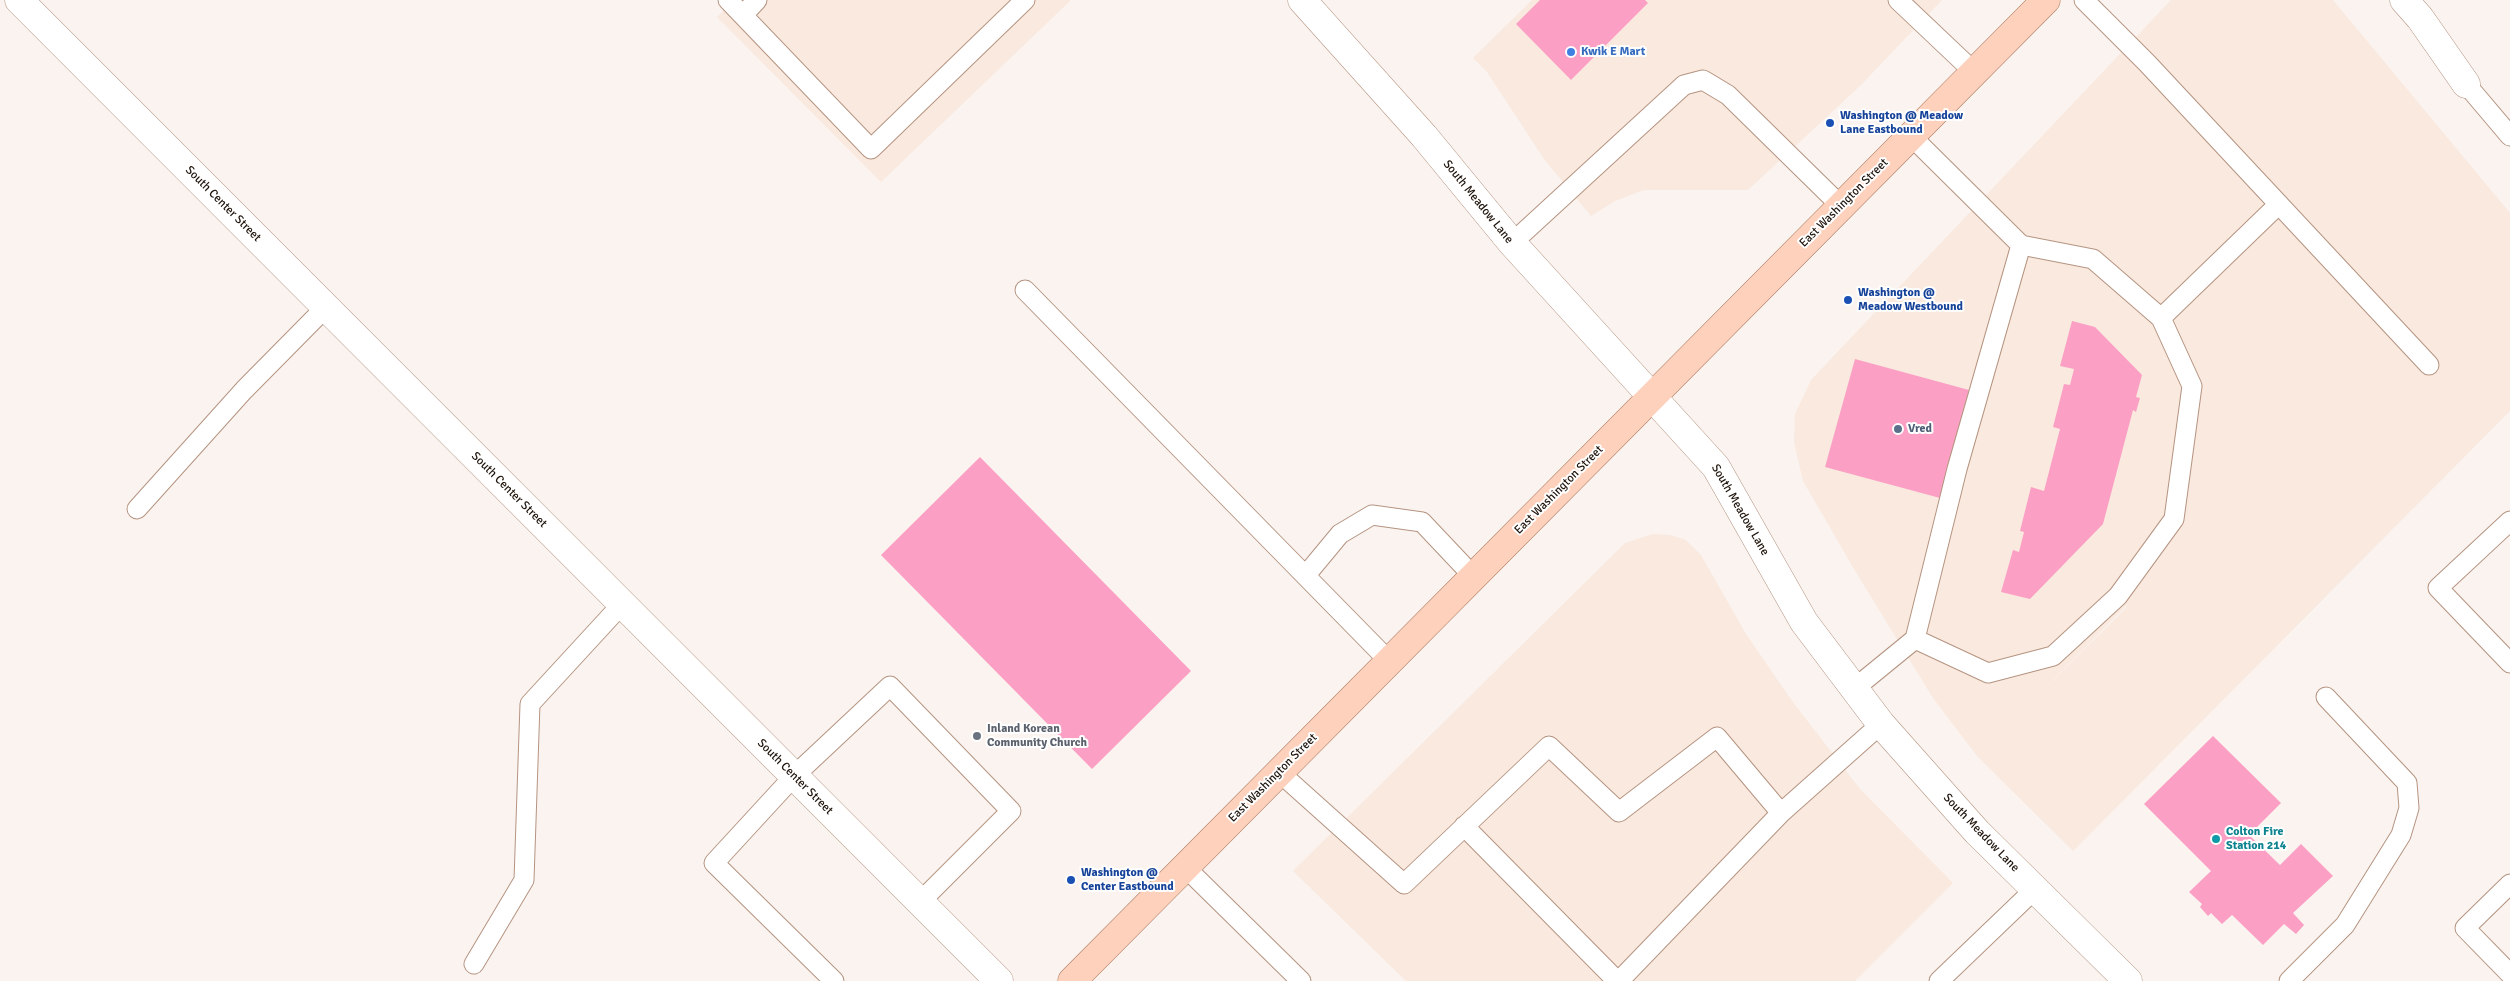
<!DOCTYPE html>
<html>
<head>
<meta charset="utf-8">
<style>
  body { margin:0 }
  canvas { display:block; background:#faf3ef }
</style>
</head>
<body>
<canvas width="2510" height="981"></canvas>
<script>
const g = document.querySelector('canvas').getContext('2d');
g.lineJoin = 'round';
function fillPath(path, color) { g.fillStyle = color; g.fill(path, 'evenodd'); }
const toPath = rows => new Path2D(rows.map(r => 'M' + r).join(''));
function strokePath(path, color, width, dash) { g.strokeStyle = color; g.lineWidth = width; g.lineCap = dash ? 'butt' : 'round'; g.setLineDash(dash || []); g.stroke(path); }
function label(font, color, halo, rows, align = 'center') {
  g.font = font + ' Signika,sans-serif'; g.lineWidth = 4; g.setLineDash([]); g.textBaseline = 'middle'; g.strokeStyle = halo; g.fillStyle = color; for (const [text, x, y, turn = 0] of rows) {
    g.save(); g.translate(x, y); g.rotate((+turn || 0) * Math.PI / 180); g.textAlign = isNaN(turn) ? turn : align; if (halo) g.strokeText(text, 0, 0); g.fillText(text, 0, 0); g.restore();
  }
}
const built = toPath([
  [734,0,1071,0,881,182,717,17],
  [1532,0,1942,0,1861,85,1748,190,1644,190,1615,201,1591,216,1544,159,1487,72,1473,58],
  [2171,0,2333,0,2510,213,2510,411,2073,851,1977,756,1933,698,1854,569,1803,481,1794,442,1795,414,1811,380],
  [2128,604,2125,609,2033,700],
  [1653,534,1670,535,1686,540,1701,555,1746,634,1792,701,1860,789,1953,883,1855,981,1406,981,1293,871,1625,543]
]);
const building = toPath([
  [1540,0,1645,0,1648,3,1571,80,1516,24],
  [2072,321,2095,327,2142,375,2136,397,2140,398,2136,412,2133,410,2103,524,2030,599,2001,592,2013,550,2019,552,2024,532,2020,531,2031,487,2044,491,2060,429,2053,427,2064,384,2070,385,2074,369,2060,366],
  [1855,359,1969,390,1940,498,1825,467],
  [980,457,1191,671,1092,769,881,555],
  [2213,736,2281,803,2249,835,2280,865,2301,844,2333,876,2293,913,2304,925,2296,934,2284,924,2263,945,2232,915,2222,924,2211,913,2208,916,2200,907,2202,904,2189,892,2211,871,2144,804]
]);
const lane = toPath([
  [728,0,871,149,1025,0],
  [1898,0,1974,72],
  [2084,0,2147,63,2429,365],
  [743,15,757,0],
  [2466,84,2510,136],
  [1512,243,1684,85,1703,80,1728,95,1841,206],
  [2021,245,2093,259,2161,318,2279,204],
  [1025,290,1389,661],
  [137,509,244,390,326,307],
  [2510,521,2438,588,2510,663],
  [1306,575,1340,534,1372,515,1422,522,1473,576],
  [1915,639,1988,673,2053,656,2118,596,2174,519,2192,386,2161,318],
  [1855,688,1915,639,1957,469,2021,245,1911,136],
  [1279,772,1404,884,1549,746,1619,812,1717,737,1781,813,1881,724],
  [1464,826,1617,981],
  [1185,867,1301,981],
  [2510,884,2465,928,2510,974],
  [474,964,524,880,530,704,622,604],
  [834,981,714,863,794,776,890,686,1011,811,920,902],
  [1619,981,1781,813],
  [1939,981,2035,889],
  [2289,981,2345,925,2401,835,2409,808,2407,783,2326,697]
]);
const street = toPath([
  [19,0,999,981],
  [1302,0,1424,136,1512,243,1716,467,1804,622,1881,724,1977,832,2128,981],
  [2404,0,2420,18,2466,84]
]);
const primary = toPath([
  [1072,981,2046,0]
]);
const markers = [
  [1571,52,5,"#3f7fe0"],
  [1830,123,5,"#1a4fb4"],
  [1848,300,5,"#1a4fb4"],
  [1898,429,5,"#5c6f8a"],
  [977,736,5,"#6b7280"],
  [2216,839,5,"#0f9aa8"],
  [1071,880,5,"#1a4fb4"]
];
const shopNames = [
  ["Kwik E Mart",1581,52]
];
const transitNames = [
  ["Washington @ Meadow",1840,116],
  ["Lane Eastbound",1840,130],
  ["Washington @",1858,293],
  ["Meadow Westbound",1858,307],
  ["Washington @",1081,873],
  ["Center Eastbound",1081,887]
];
const streetNames = [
  ["South Meadow Lane",1478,202,51],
  ["East Washington Street",1844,203,-45],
  ["South Center Street",223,204,45],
  ["South Center Street",509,490,45],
  ["East Washington Street",1559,490,-45],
  ["South Meadow Lane",1740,510,60],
  ["South Center Street",795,777,45],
  ["East Washington Street",1273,778,-45],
  ["South Meadow Lane",1981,833,46]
];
const serviceNames = [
  ["Vred",1908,429]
];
const worshipNames = [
  ["Inland Korean",987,729],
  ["Community Church",987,743]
];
const cultureNames = [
  ["Colton Fire",2226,832],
  ["Station 214",2226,846]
];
fillPath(built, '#fae9df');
fillPath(building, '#fba0c4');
strokePath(lane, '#b59481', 21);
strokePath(street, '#b59481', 29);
strokePath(primary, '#ae7b61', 29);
strokePath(lane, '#fff', 19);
strokePath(street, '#fff', 28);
strokePath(primary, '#fdd1bc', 28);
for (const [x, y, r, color] of markers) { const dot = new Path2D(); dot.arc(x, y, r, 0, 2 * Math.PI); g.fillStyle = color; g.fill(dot); strokePath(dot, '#fff', 2); }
label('bold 12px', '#366cbe', '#fff', shopNames, 'left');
label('bold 12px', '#164399', '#fff', transitNames, 'left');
label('12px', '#1e130b', '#fff', streetNames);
label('bold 12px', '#4e5e75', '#fff', serviceNames, 'left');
label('bold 12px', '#5b616d', '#fff', worshipNames, 'left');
label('bold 12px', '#0d838f', '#fff', cultureNames, 'left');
</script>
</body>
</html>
